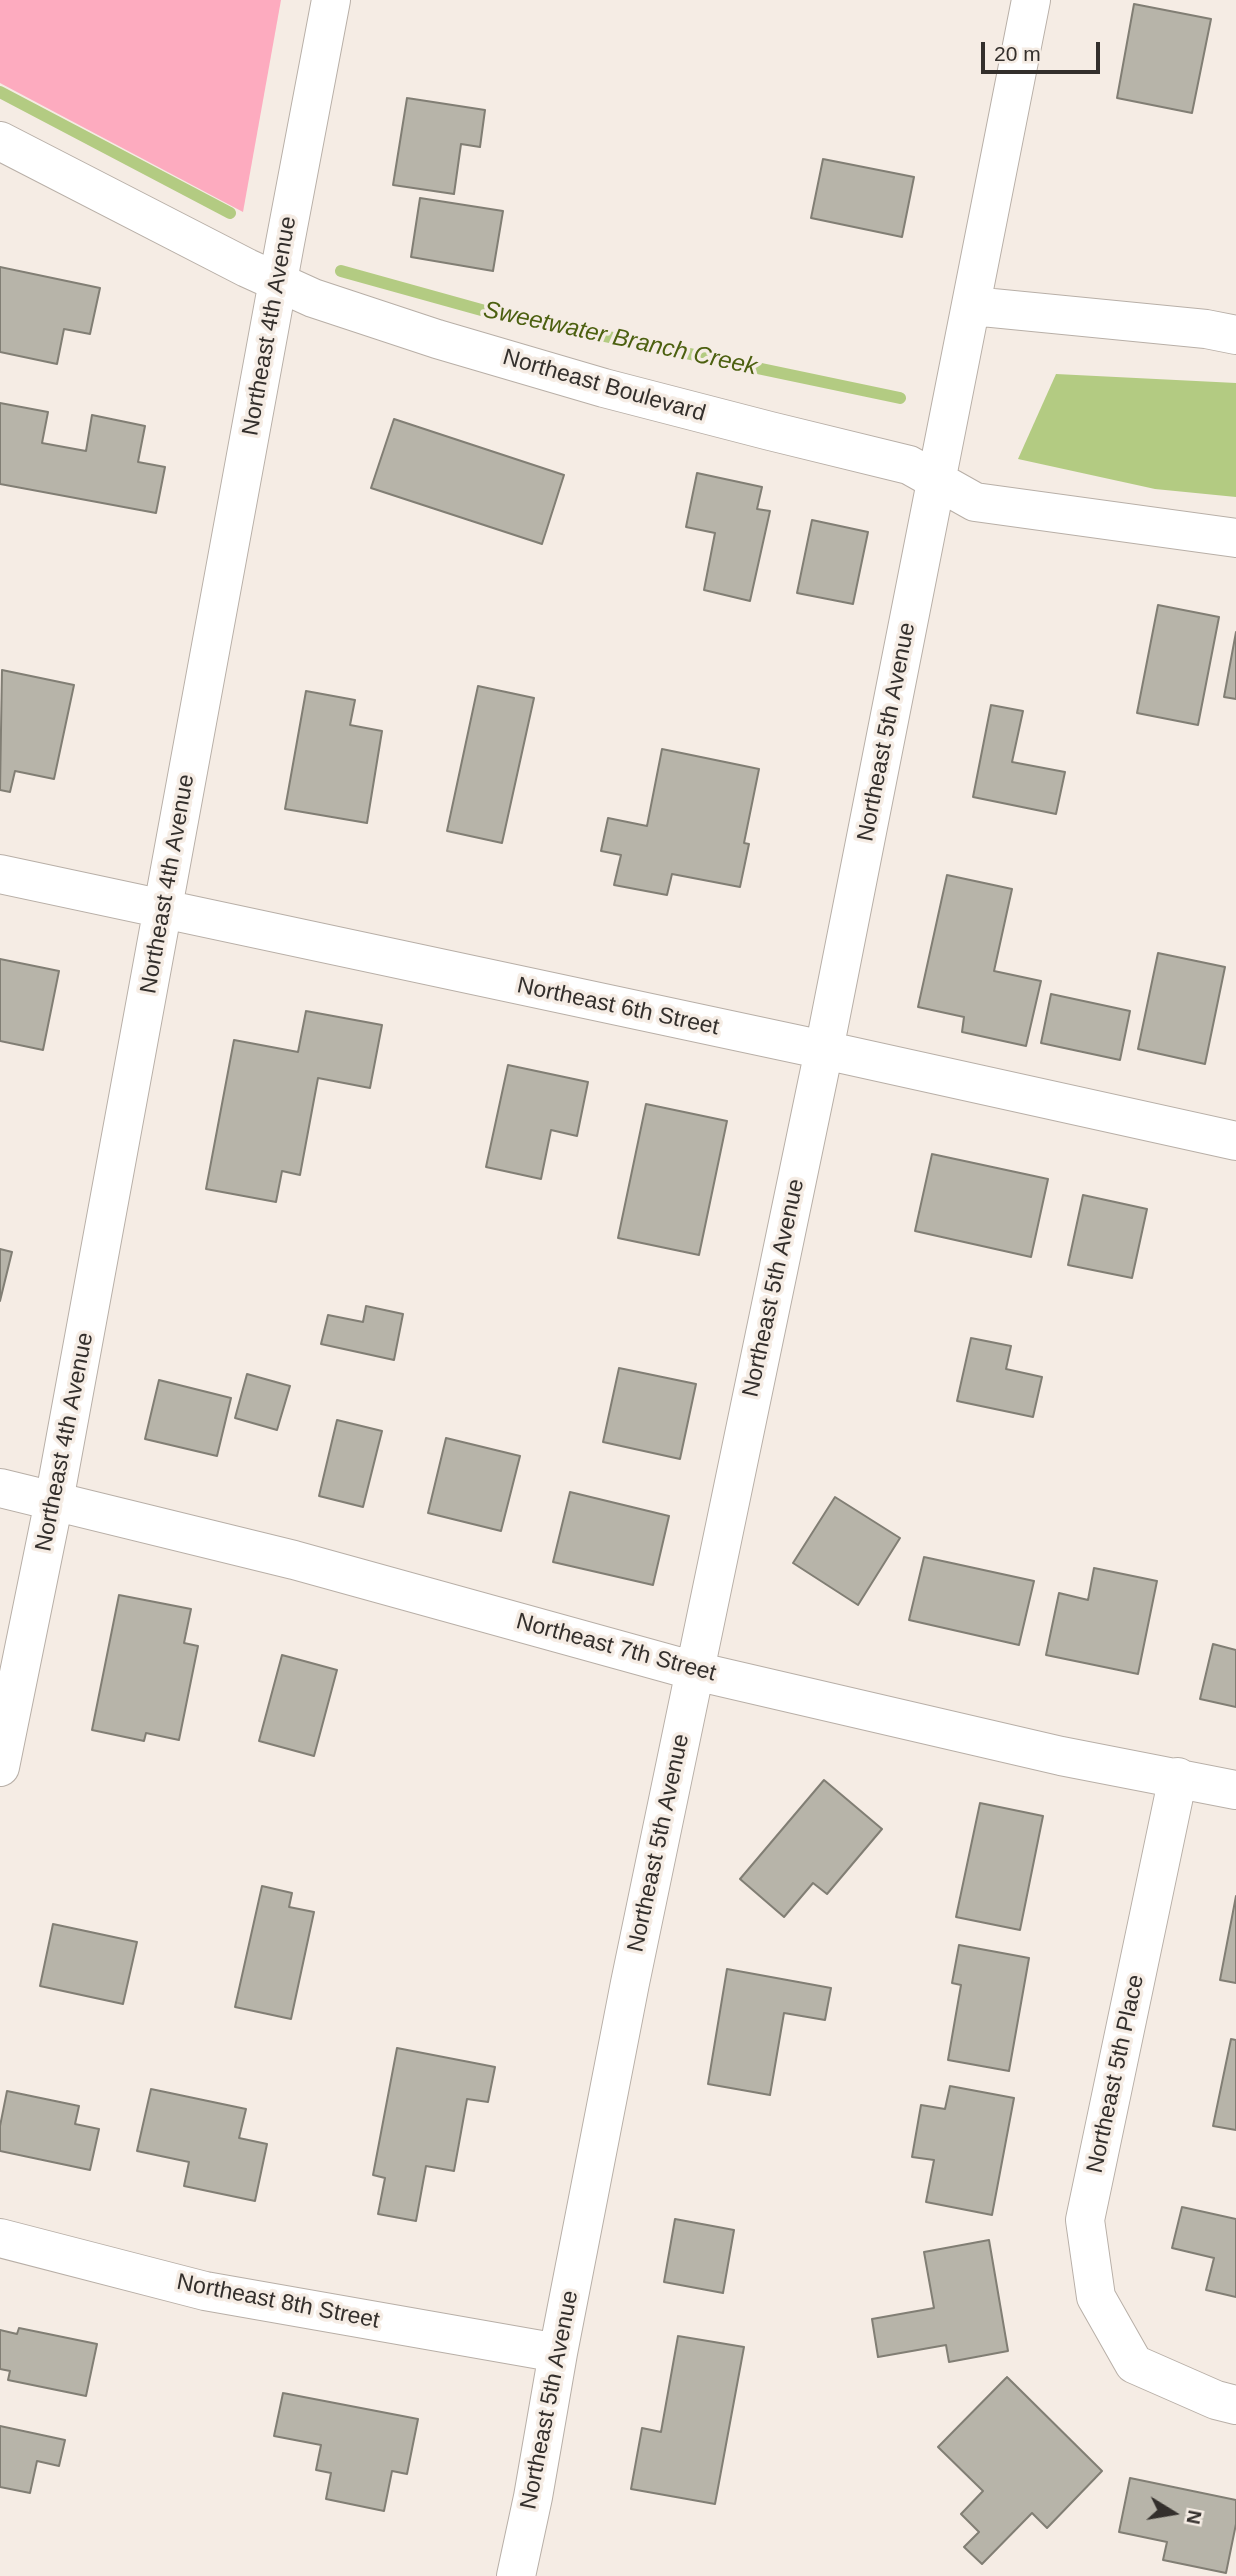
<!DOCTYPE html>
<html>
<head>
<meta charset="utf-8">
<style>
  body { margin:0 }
  #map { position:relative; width:1236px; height:2576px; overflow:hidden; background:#f5ece4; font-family:Helvetica,sans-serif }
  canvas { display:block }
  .north { position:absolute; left:1138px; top:2478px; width:70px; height:70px; -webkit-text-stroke:5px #f5ece4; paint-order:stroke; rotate:101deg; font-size:19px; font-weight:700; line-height:28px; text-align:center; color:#332f2c }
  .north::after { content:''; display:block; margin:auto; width:24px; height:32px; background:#332f2c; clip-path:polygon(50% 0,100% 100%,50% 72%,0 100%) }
  .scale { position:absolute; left:981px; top:42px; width:119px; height:32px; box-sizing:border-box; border:4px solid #332f2c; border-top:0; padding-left:9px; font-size:21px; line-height:24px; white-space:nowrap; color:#332f2c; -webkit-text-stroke:5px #f5ece4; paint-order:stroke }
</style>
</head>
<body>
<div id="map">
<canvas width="1236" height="2576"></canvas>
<div class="north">N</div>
<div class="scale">20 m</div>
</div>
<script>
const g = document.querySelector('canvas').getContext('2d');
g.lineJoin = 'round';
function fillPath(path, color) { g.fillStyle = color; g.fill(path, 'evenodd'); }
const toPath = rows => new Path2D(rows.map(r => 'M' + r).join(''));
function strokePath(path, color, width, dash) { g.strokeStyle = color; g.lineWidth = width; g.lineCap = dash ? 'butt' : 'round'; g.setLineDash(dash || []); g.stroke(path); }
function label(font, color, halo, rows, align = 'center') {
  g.font = font + ' Helvetica,sans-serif'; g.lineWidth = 7; g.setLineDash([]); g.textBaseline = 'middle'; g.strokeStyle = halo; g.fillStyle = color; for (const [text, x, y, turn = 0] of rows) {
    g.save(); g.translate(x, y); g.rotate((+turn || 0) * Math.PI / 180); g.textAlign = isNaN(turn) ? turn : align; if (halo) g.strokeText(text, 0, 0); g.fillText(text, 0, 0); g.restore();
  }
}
const green = toPath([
  [0,0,281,0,243,212,0,83]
]);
const water = toPath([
  [1056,374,1236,383,1236,497,1155,489,1018,459]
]);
const stream = toPath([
  [0,92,230,213],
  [341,271,485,311,900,398]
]);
const building = toPath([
  [1134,4,1211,19,1192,113,1117,98,1134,4],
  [407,98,485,110,480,147,461,144,454,194,393,185,407,98],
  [823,159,914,177,902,237,811,218,823,159],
  [420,198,503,211,493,271,411,257,420,198],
  [0,267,100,288,90,334,64,329,57,364,0,352,0,267],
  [0,403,48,412,42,443,86,451,92,415,145,426,138,462,165,467,156,513,0,484,0,403],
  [394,419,564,475,542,544,371,488,394,419],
  [697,473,762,487,757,509,770,511,750,601,704,590,715,533,686,527,697,473],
  [812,520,868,532,853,604,797,593,812,520],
  [1158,605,1219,617,1198,725,1137,713,1158,605],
  [1236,632,1236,699,1224,697,1236,632],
  [2,670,74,685,54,779,15,771,10,792,0,790,2,670],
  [478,686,534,698,502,843,447,831,478,686],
  [306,691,355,700,350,725,382,731,367,823,285,809,306,691],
  [991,705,1023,711,1012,762,1065,772,1056,814,973,797,991,705],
  [662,749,759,769,744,843,749,844,740,887,672,874,667,895,614,885,621,855,601,851,608,818,647,826,662,749],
  [947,875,1012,889,994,971,1041,981,1026,1046,962,1032,964,1017,918,1007,947,875],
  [1158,953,1225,967,1205,1064,1138,1049,1158,953],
  [0,959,59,971,43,1050,0,1041,0,959],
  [1051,994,1130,1011,1120,1060,1041,1043,1051,994],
  [306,1011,382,1025,370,1088,318,1078,300,1175,282,1171,276,1202,206,1189,234,1040,298,1052,306,1011],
  [508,1065,588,1082,577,1136,551,1130,541,1179,486,1167,508,1065],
  [646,1104,727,1121,699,1255,618,1238,646,1104],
  [932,1154,1048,1179,1031,1257,915,1231,932,1154],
  [1083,1195,1147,1209,1132,1278,1068,1265,1083,1195],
  [0,1249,12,1252,0,1301,0,1249],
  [366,1306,403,1314,394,1360,321,1344,328,1315,363,1322,366,1306],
  [971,1338,1011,1346,1006,1369,1042,1377,1033,1417,957,1401,971,1338],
  [619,1368,696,1384,680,1459,603,1442,619,1368],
  [247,1374,290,1386,277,1430,235,1418,247,1374],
  [159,1380,231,1398,217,1456,145,1439,159,1380],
  [337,1420,382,1431,363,1507,319,1496,337,1420],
  [446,1438,520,1456,501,1531,428,1513,446,1438],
  [570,1492,669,1516,653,1585,553,1562,570,1492],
  [835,1497,900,1538,858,1605,793,1563,835,1497],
  [924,1557,1034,1581,1019,1645,909,1620,924,1557],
  [1094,1568,1157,1581,1138,1674,1046,1655,1059,1593,1088,1600,1094,1568],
  [119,1595,191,1609,184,1643,198,1646,179,1740,146,1733,144,1741,92,1730,119,1595],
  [1213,1644,1236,1650,1236,1707,1200,1699,1213,1644],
  [282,1655,337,1670,314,1756,259,1741,282,1655],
  [824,1780,882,1829,827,1894,813,1883,784,1917,740,1879,824,1780],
  [980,1803,1043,1816,1020,1930,956,1917,980,1803],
  [262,1886,292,1893,289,1907,314,1912,291,2019,235,2007,262,1886],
  [1236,1896,1236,1983,1220,1980,1236,1896],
  [53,1924,137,1942,123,2004,40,1986,53,1924],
  [959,1945,1029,1958,1009,2071,948,2060,961,1985,952,1983,959,1945],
  [727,1969,831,1988,825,2020,784,2013,770,2095,708,2084,727,1969],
  [1231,2039,1236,2040,1236,2130,1213,2126,1231,2039],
  [397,2048,495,2067,488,2102,467,2099,454,2171,426,2166,416,2221,378,2214,385,2178,373,2175,397,2048],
  [950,2086,1014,2098,992,2215,926,2202,934,2160,912,2157,921,2105,945,2109,950,2086],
  [151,2089,246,2109,239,2138,267,2144,255,2201,184,2186,189,2162,137,2151,151,2089],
  [7,2091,79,2106,75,2124,99,2129,90,2170,0,2151,0,2126,7,2091],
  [1182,2207,1236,2219,1236,2297,1206,2290,1214,2258,1172,2248,1182,2207],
  [675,2219,734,2230,723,2293,664,2282,675,2219],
  [989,2240,1008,2351,949,2362,946,2345,878,2357,872,2319,934,2308,924,2252,989,2240],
  [19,2328,97,2344,86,2396,8,2380,10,2371,0,2369,0,2330,17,2334,19,2328],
  [678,2336,744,2347,715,2504,631,2489,642,2428,661,2432,678,2336],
  [1007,2377,1102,2471,1047,2528,1032,2513,982,2564,964,2547,979,2532,961,2514,983,2491,938,2447,1007,2377],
  [283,2393,418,2419,407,2474,392,2471,384,2511,326,2499,331,2473,316,2470,321,2445,274,2436,283,2393],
  [0,2426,65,2440,59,2466,37,2461,30,2493,0,2487,0,2426],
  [1130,2478,1236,2500,1236,2524,1226,2573,1163,2560,1167,2542,1119,2532,1130,2478]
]);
const street = toPath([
  [0,141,247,268,313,298,437,339,604,388,770,431,909,465,975,502,1236,538],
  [972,306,1206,329,1236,335],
  [0,874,824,1050,1236,1141],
  [0,1488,294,1560,695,1671,1061,1756,1236,1790],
  [0,1767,54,1501,285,243,331,0],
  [1178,1777,1085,2220,1096,2297,1134,2364,1216,2400,1236,2405],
  [0,2238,205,2291,558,2353],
  [516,2576,533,2497,558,2353,630,1983,824,1050,1031,0]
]);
const streetNames = [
  ["Northeast 4th Avenue",270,326,-80],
  ["Northeast Boulevard",604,386,16],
  ["Northeast 5th Avenue",887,732,-79],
  ["Northeast 4th Avenue",168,884,-80],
  ["Northeast 6th Street",618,1007,12],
  ["Northeast 5th Avenue",774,1288,-78],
  ["Northeast 4th Avenue",65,1442,-79],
  ["Northeast 7th Street",616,1648,15],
  ["Northeast 5th Avenue",659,1843,-78],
  ["Northeast 5th Place",1116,2074,-78],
  ["Northeast 8th Street",278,2302,11],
  ["Northeast 5th Avenue",550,2400,-79]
];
const waterNames = [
  ["Sweetwater Branch Creek",620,339,12]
];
fillPath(green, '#fdabbf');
fillPath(water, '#b3cb82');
strokePath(stream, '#b3cb82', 12);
fillPath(building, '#b7b4a9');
strokePath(building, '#817e74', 2);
strokePath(street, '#b8afa7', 40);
strokePath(street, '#fff', 38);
label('23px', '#332f2c', '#f5ece4', streetNames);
label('italic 24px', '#4c6010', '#f5ece4', waterNames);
</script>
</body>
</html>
